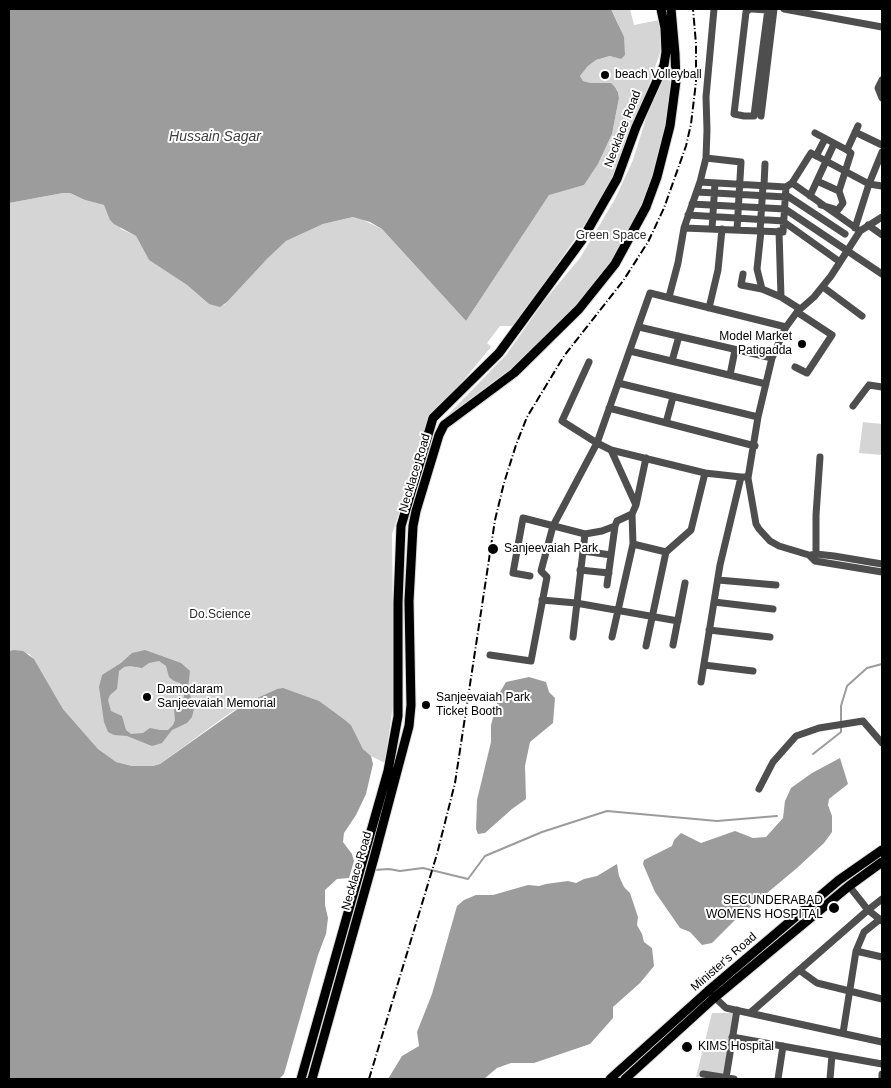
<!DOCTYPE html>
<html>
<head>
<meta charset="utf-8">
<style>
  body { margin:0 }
  #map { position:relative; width:891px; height:1088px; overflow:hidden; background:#fff; font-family:Arial,sans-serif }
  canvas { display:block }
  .frame { position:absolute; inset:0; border:10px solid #000; pointer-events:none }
</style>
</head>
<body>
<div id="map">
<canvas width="891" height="1088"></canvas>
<div class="frame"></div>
</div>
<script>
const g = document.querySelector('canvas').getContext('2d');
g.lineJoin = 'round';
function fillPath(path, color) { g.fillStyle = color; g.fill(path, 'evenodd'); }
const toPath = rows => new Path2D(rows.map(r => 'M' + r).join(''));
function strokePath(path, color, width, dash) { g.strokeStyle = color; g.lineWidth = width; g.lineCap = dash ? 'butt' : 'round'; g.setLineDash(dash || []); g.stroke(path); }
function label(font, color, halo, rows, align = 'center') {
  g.font = font + ' Arial,sans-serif'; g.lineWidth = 4; g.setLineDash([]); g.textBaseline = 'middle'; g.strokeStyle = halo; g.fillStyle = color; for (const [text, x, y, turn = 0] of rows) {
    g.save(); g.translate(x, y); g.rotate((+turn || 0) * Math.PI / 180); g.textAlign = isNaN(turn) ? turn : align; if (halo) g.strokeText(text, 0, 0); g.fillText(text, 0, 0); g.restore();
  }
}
const green = toPath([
  [611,9,630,9,634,25,659,20,662,38,660,53,631,136,603,198,515,326,500,326,487,343,491,347,458,387,432,414,392,534,394,698,385,763,371,756,363,749,351,725,345,720,338,715,277,689,246,703,227,715,160,764,153,766,132,766,116,762,108,757,98,749,63,709,34,659,29,654,9,651,9,203,63,193,70,193,85,200,104,205,121,229,136,236,149,260,187,285,209,304,224,305,268,258,286,241,323,224,353,217,361,219,382,229,466,321,549,194,584,185,598,164,612,134,619,98,618,91,615,87,611,84,591,83,583,81,580,76,588,66,596,60,611,56,621,59,618,23],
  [661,78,671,81,671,83,666,136,645,202,614,259,586,296,521,361,462,405,443,422,442,421,506,355,544,301,580,258,615,199,633,160,654,93],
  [863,422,882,424,882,455,859,453],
  [712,1013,737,1013,727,1076,696,1077]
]);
const water = toPath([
  [9,9,611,9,624,37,625,55,621,59,610,56,596,60,588,66,580,76,583,81,591,83,611,83,615,87,618,92,619,98,612,134,598,164,584,185,549,195,466,321,382,229,370,222,353,217,323,224,286,241,268,258,227,302,220,307,209,304,187,285,149,260,136,236,114,224,110,220,104,205,85,200,70,193,63,193,9,203],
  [14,650,23,651,34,659,63,709,98,749,116,762,132,766,153,766,160,764,246,703,277,689,283,688,319,701,345,720,351,725,363,749,371,756,373,764,366,794,356,815,344,833,343,842,352,854,354,861,349,878,337,879,325,890,325,905,328,918,326,934,318,955,284,1074,279,1079,9,1079,9,651],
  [145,650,181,663,190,671,188,688,194,708,192,717,187,723,172,730,162,743,152,746,127,736,114,735,108,732,104,722,99,687,102,675,121,663,132,653],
  [159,661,166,666,169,677,174,681,180,683,184,689,184,697,174,709,175,720,173,725,168,730,160,730,150,728,143,733,131,734,126,730,122,716,111,711,108,700,110,695,117,689,119,671,124,667,130,666,142,668,149,663],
  [529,677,546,682,549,692,555,698,553,723,530,742,525,766,526,799,512,809,485,833,478,834,476,829,477,800,491,742,491,725,500,692,506,682],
  [840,758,848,784,829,799,828,805,832,816,832,832,824,843,797,868,736,919,712,943,702,945,690,932,680,928,655,892,643,864,644,860,672,846,674,840,681,833,701,843,735,831,753,838,766,837,783,818,785,801,791,788,812,773],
  [617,864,619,876,624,887,630,893,638,917,637,925,642,934,644,942,652,948,654,966,640,983,613,1007,613,1018,590,1044,534,1063,511,1063,497,1068,484,1079,388,1079,402,1056,419,1046,417,1032,432,994,457,906,464,900,476,895,493,895,528,885,539,886,546,884,568,881,576,883,584,879,597,876]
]);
const stream = toPath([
  [841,722,841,706,847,686,867,668,882,664],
  [813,754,841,732,841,727],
  [374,870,389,869,400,871,423,868,468,879,485,856,542,832,607,811,717,821,777,816]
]);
const minor = toPath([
  [750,9,746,12,734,114,744,116,754,116,757,92],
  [752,9,767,10],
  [784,9,882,27],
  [882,80,878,88,882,98],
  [761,92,757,92,768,9],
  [761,116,774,9],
  [855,132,882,145],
  [815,133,847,150],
  [816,156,825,139],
  [706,158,741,162,737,230],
  [817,181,839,191],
  [700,182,786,187],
  [792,183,860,231],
  [764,185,765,164],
  [697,192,786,197],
  [786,195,845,234],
  [810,196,834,144],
  [692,204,785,209,882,274],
  [821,205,838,210,843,203,839,191,851,153,847,150,858,126],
  [688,215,784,221],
  [882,217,860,231,831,276,814,297,797,312,786,327,772,358,758,417,748,478,756,524,759,529,770,541,779,546,809,555,815,561,882,572],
  [784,222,840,262],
  [868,225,882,235],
  [684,228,783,232,786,187,792,183,811,153,869,184,882,186],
  [855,228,869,184,882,152],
  [712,229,715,183],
  [760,231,763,186],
  [761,231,757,269,762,289,781,297,800,309],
  [779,231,781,297],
  [743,274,741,285,762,289],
  [823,287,862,316],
  [669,297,678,263,684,228,700,182,706,158,707,130,706,97,714,9],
  [709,308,718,270,722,229],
  [639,327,772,358],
  [630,351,766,384],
  [672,361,679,336],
  [589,362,562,421,597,443,611,450,705,473,741,477],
  [795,367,807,373,832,335,797,312],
  [730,375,735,350],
  [618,383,758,417],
  [853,406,869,385,882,387],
  [609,408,755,446],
  [666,423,673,397],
  [611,450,636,505,632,514,633,544,666,552],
  [636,505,646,458],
  [583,551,611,555],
  [816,554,816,515,820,457],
  [811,555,816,554,834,556,882,564],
  [580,570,609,573],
  [530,576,513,573,523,518,585,534,602,531,615,526,617,521,632,514],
  [718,580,776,585],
  [607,585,615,526],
  [542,600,576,603,678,621],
  [714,602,773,609],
  [709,630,770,637],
  [573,637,585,534],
  [612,637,633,544],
  [673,645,685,583],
  [646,646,666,552,691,530,705,473],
  [490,655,531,661,547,577,541,571,553,526,597,443,650,293,786,327],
  [704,665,753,671],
  [701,682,720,565,741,477,745,477],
  [759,789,773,762,796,736,819,728,863,721,882,743],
  [849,886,868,910,882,921],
  [856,951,882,957],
  [799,970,817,983,882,999],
  [708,991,726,1008,882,1042],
  [750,1013,868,910,882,899],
  [843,1033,856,951,864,932,879,920],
  [732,1037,882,1064],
  [703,1074,734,1079],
  [726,1078,737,1010],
  [778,1079,783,1046],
  [830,1079,832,1055],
  [882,1079,882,1074]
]);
const major = toPath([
  [301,1079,388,771,398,716,398,602,401,526,433,418,499,353,582,240,617,179,636,127,664,65,666,52,665,28,661,9],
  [312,1079,374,858,409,726,411,705,409,601,413,526,416,511,439,435,444,425,514,373,579,309,615,264,646,207,657,177,670,126,676,81,675,54,671,9],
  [610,1079,708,991,839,880,882,850],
  [625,1079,714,998,849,886,882,862]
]);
const rail = toPath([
  [369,1079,437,854,455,783,495,520,504,483,516,445,527,417,564,356,623,281,648,242,664,208,686,146,691,124,696,82,696,44,693,9]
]);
const markers = [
  [605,75,5,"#000"],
  [802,344,5,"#000"],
  [493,549,6,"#000"],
  [147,697,5,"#000"],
  [426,705,5,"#000"],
  [834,908,6,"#000"],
  [687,1047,6,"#000"]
];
const poiNames = [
  ["beach Volleyball",615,75],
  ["Model Market",792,337,"right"],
  ["Patigadda",792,351,"right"],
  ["Sanjeevaiah Park",504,549],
  ["Damodaram",157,690],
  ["Sanjeevaiah Memorial",157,704],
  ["Sanjeevaiah Park",436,698],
  ["Ticket Booth",436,712],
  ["SECUNDERABAD",823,901,"right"],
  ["WOMENS HOSPITAL",823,915,"right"],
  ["KIMS Hospital",698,1047]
];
const streetNames = [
  ["Necklace Road",623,129,-69],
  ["Necklace Road",415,473,-73],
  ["Necklace Road",357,871,-74],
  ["Minister's Road",724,962,-41]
];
const parkNames = [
  ["Green Space",611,236],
  ["Do.Science",220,615]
];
const waterNames = [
  ["Hussain Sagar",215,137]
];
fillPath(green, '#d5d5d5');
fillPath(water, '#9c9c9c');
strokePath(stream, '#9c9c9c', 2);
strokePath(major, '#dbdbdb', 11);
strokePath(minor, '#4e4e4e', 7);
strokePath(major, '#000', 9);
strokePath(rail, '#000', 2, [8, 2.5, 1, 2.5]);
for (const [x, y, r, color] of markers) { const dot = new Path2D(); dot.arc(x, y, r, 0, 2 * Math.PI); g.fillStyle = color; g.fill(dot); strokePath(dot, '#fff', 2); }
label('12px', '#000', '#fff', poiNames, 'left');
label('12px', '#000', '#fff', streetNames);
label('12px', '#2c2c2c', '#fff', parkNames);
label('italic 14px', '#3d3d3d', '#fff', waterNames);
</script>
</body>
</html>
